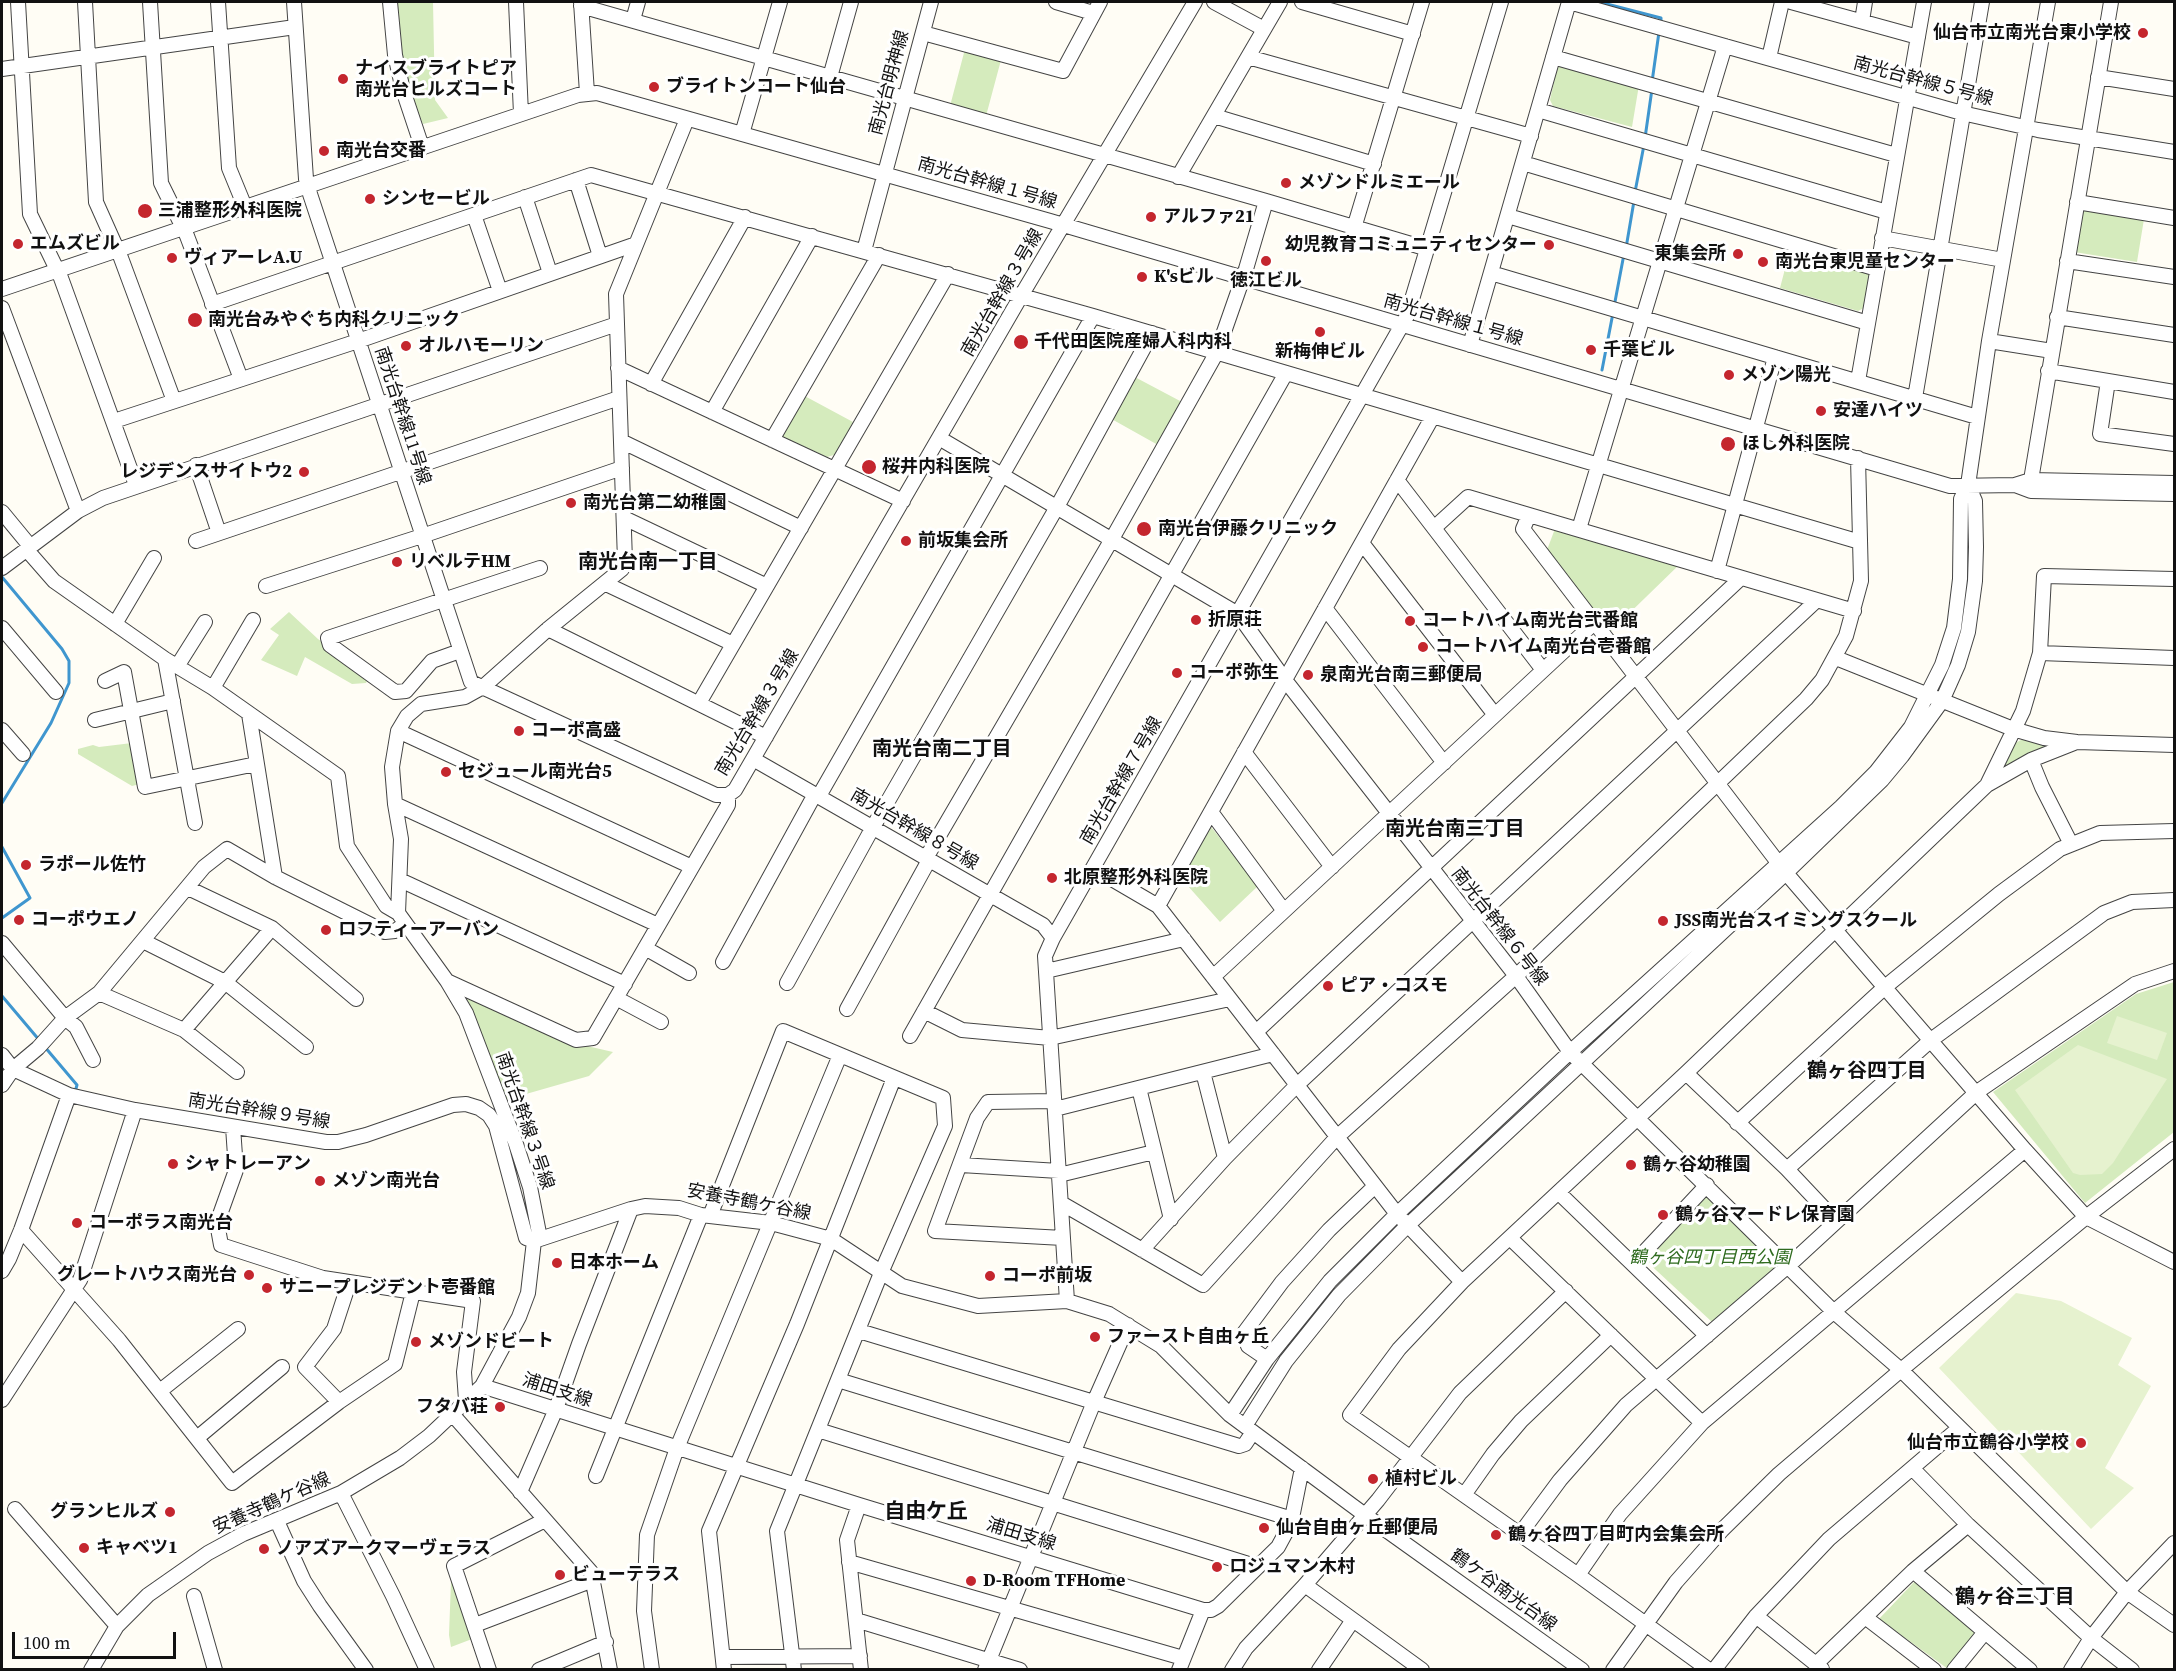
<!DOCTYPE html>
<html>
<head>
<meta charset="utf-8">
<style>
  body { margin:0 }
  #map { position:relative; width:2176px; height:1671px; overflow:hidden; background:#fffdf5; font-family:"Source Serif 4",serif }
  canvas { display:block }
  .frame { position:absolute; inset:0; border:3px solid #111; pointer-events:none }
  .scale { position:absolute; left:12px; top:1632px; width:164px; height:27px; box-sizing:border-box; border:3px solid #111; border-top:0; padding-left:8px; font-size:18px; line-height:21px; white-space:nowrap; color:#111; -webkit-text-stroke:4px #fff; paint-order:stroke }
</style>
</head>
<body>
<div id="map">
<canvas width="2176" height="1671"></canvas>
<div class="frame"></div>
<div class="scale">100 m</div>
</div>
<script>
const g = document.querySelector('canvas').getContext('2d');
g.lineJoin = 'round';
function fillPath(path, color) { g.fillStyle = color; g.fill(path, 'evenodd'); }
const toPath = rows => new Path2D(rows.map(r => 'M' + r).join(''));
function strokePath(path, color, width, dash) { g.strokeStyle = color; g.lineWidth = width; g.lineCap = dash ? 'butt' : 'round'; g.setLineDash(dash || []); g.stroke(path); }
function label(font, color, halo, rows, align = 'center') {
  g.font = font + ' "Source Serif 4","Noto Sans JP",serif'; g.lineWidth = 6; g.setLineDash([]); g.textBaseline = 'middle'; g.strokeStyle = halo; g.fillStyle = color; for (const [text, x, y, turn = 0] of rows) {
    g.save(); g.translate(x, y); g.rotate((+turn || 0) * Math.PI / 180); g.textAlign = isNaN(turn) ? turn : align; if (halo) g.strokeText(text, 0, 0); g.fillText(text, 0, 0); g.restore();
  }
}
const green = toPath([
  [395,2,433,2,435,100,448,118,423,124,416,108,402,60],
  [965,49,1001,60,986,116,950,106],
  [1558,64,1639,85,1632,127,1553,106,1550,100],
  [2081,208,2144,219,2137,262,2074,252],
  [1791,246,1865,268,1871,275,1866,307,1858,311,1780,288],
  [1131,375,1182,402,1158,445,1108,417],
  [801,394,853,422,837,454,827,457,783,437,781,430],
  [1556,526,1681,563,1611,631,1547,550],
  [289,612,318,639,369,676,366,683,352,684,305,657,297,676,261,660,279,635,270,629],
  [2023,739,2052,745,2000,775,2013,744],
  [132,743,140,784,132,786,78,754,78,749,93,745,99,747],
  [1208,823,1258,886,1220,922,1179,876],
  [2174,982,2174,1132,2085,1203,1993,1092,2136,994],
  [465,995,574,1043,613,1052,589,1076,505,1100],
  [1708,1191,1779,1264,1712,1322,1643,1258],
  [453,1580,472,1639,451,1647,449,1635,451,1581],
  [1916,1580,1979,1635,1948,1669,1879,1619]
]);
const pitch = toPath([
  [2117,1016,2167,1033,2157,1060,2107,1043],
  [2078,1045,2167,1079,2113,1163,2102,1174,2080,1175,2073,1173,2015,1090],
  [2016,1293,2061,1301,2132,1338,2118,1365,2151,1386,2105,1468,2134,1488,2091,1529,1939,1368]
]);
const stream = toPath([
  [1599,2,1661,18,1661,23],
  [1652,82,1659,32],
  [1645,138,1652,89],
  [1635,192,1644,145],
  [1626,248,1634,201],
  [1614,307,1624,254],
  [1602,370,1613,313],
  [2,577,62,649,69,661,69,683,51,723,2,803],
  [2,847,30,898,2,918],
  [2,996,40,1041],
  [44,1046,77,1085,75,1092]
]);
const minor = toPath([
  [18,2,30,214,61,278,136,485],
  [85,2,96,202,121,258,174,401],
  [150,2,161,183,187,236,241,379],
  [218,2,229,168,245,207],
  [294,2,306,179,310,194,471,682,716,795,728,795,735,790,1021,296,1195,2],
  [390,2,395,55,403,90,422,147],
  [516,2,521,114],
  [581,2,587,93],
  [1056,2,1093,13],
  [1214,2,1264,29],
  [1302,2,1413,34],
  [1569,2,1962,113,2038,130,2174,152],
  [1791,2,1918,37],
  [581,6,1266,201,1428,249],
  [633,20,638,2],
  [1862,21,1865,2],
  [923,33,1063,71,1100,2],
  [1248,57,1531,136],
  [1553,57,1896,155],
  [1769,58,1782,2],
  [2,69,295,27],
  [830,77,851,2],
  [2098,77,2174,89],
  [1538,110,1887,212],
  [1214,116,1374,164],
  [742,134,780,2],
  [1523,163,1877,269],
  [1178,177,1280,2],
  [576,180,600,256],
  [525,197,550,273],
  [2077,202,2174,218],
  [474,215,500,291],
  [1508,216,1868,323],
  [1354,228,1422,2],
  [1882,238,2003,260],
  [864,251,931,2],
  [2067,261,2174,277],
  [1491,273,1977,417],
  [2,289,578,95,597,93,1050,221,1950,486,2015,485,2031,480,2174,483],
  [212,304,591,175,1093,316,1860,542],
  [2,308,78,511],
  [2057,317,2174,335],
  [1989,341,2052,351],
  [1470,345,1569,2],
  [618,368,903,501],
  [2048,371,2174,392],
  [1858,381,1924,2],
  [2108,381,2100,434,2174,444],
  [651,384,745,217],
  [1915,398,1982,2],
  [712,412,812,236],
  [114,421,358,341,636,244],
  [939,438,1238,614,1285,680,1516,976,1570,1052,1834,1312,1901,1370,2127,1592,2174,1625],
  [772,440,879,255],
  [621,441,801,528],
  [196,465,219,533],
  [1397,480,1543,670],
  [2031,480,2111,2],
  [2015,485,2031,491,2174,494],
  [2,512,30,546],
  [1529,515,1523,529,1786,873,2025,1150,2086,1217,2174,1262],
  [624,518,767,586],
  [1434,528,1468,497,1854,611],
  [1579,529,1725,46],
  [196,541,619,398],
  [1362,543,1495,715],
  [26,549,54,581,165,659,213,688,338,776,347,846,386,906,398,913],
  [2,568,78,511,103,498,617,324],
  [1717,571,1775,357],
  [606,584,733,644],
  [266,586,422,536,622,468],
  [1325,608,1444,763],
  [115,624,154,558],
  [2,628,56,692],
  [548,629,766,737],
  [460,651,432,661,406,691,395,692,330,645,328,638,540,568],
  [2040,653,2174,658],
  [1836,658,2013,729,2044,738,2077,742,2174,745],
  [165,659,195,823],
  [178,665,205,622],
  [105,681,124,672,145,787,256,764],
  [213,688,253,620],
  [699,703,948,274],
  [249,714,275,877],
  [95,720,173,701],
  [2,730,23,754],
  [398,731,692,867],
  [1244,752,1332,867],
  [753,759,1043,925,1053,938],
  [2031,760,2042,787,2071,844],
  [1987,785,2031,760,2074,743],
  [819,796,1093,316],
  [395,804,658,925],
  [1211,812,1284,911],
  [926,858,1112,539,1217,352,1246,269,1266,201],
  [1093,868,1158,906,1397,1214,1462,1282],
  [400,880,625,984],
  [188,888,272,928,356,999],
  [1158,906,1433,416],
  [143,941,225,982,306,1047],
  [2,943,65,1018,76,1027,93,1060],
  [645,948,689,973],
  [723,962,815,794],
  [1046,971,1184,939],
  [1213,977,1594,623],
  [447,981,576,1040,593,1038,728,805,728,795],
  [787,983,873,827,1057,507,1152,333],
  [99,993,184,1030,237,1072],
  [616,998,661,1022],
  [847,1009,929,860],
  [924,1011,962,1030,1050,1038,1230,999],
  [184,1030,272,928],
  [1256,1032,1741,578],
  [910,1036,1286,373],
  [2,1055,13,1069,69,1095,135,1110,326,1142,338,1142,366,1135,453,1105,466,1104,479,1108,489,1115,496,1126,526,1238,534,1241],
  [1203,1072,1225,1158],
  [1686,1073,1787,1169,1836,1221],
  [2,1085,13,1069,38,1048,65,1018,99,993,204,867,227,849,275,877,385,932,395,931,405,924],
  [1139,1088,1171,1219],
  [1054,1101,988,1102,977,1118,935,1231,1063,1238],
  [1055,1109,1273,1054],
  [1737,1123,1885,987,1999,894,2060,849,2100,833,2174,831],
  [233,1127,236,1170,217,1223,221,1245,323,1278,473,1301,464,1372,466,1400],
  [961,1165,1059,1171],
  [1787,1169,1931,1040,2104,913,2132,902,2174,900],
  [1059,1175,1154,1152],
  [1559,1193,1707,1336],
  [1061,1203,1203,1285,1337,1137,1516,976,1806,699,1822,680,1846,636,1861,581,1858,458],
  [710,1216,783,1031,943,1098,945,1126,881,1273,777,1531,794,1670],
  [21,1230,119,1340,232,1483,339,1402,395,1364,413,1292],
  [1510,1238,1702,1423],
  [534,1241,631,1209,645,1206,679,1208,701,1215,771,1223,831,1239,902,1286,978,1306,1067,1301,1109,1314,1161,1346,1230,1415,1365,1515,1582,1670],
  [1142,1250,1225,1158,1297,1085,1816,601],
  [1633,1264,1707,1185],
  [2,1271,9,1259,21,1230,69,1095],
  [1067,1301,1045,956,1053,938,1407,316,1501,2],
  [859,1331,1239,1446,1245,1444,1253,1432],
  [1267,1359,1248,1346,1244,1333,1282,1282,1329,1230,1375,1186],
  [838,1380,1292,1519],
  [482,1386,859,1505,1203,1610,1211,1610,1218,1606,1278,1547,1291,1523,1302,1468],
  [160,1391,238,1329],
  [2,1400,80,1280,135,1110],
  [339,1402,305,1367,334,1329,349,1283],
  [453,1415,591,1572,610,1670],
  [1230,1415,1267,1359,1330,1281,1397,1214,1570,1052,1841,807,1876,772,1911,727,1942,665,1954,628,1960,579,1961,499,1968,485,1989,341,2048,2],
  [1245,1426,1286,1361,1339,1295,1407,1226,1786,873,1882,780,1902,756,1942,701,1958,665,1968,632,1975,581,1976,547,1975,501,1968,485],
  [818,1430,1258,1567],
  [197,1438,282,1367],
  [1913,1469,1968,1525,2091,1638,2132,1670],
  [596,1476,701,1215],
  [520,1492,556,1409,579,1344,631,1209],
  [341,1493,393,1596,427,1670],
  [1464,1495,1493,1454,1521,1421,1611,1335],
  [859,1505,847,1540,861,1670],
  [15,1509,117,1626],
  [277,1521,304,1581,320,1606,366,1670],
  [1520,1534,1560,1480,1626,1405,1788,1266,1977,1092,2135,984,2174,971],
  [849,1562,1183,1658],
  [1913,1571,2030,1670],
  [1578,1575,1620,1514,1702,1423,2025,1150],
  [1305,1585,1422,1670],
  [194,1596,215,1670],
  [1756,1616,1822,1669],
  [1865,1617,1934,1670],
  [856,1620,1020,1670],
  [475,1625,593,1580],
  [723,1657,860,1656],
  [1816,1664,1913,1571,1968,1525],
  [91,1670,117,1626,148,1595,208,1553,243,1534,341,1493,400,1458,429,1436,482,1386,519,1317,528,1293,534,1241,539,1233,530,1187,516,1144,466,1013,447,981,398,913,401,839,395,804,392,767,398,731,407,716,421,704,465,697,483,687,548,629,622,569,625,561,616,294,687,119],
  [489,1670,454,1566,545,1520],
  [539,1670,606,1642],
  [652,1670,644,1611,647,1535,677,1448,840,1055],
  [724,1670,709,1531,797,1324,894,1078],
  [985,1670,1094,1402,1128,1325],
  [1179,1670,1203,1610],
  [1232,1670,1246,1648,1305,1585,1378,1500,1460,1393,1566,1291],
  [1319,1670,1353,1620],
  [1613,1670,1676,1582,1722,1530,1779,1474,1901,1370,2086,1217,2174,1149],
  [1709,1670,1578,1575,1350,1415,1399,1349,1462,1282,1686,1073,1987,785,2023,711,2040,653,2044,576,2174,579],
  [1714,1670,1756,1616,1829,1539,1959,1428],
  [1954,1670,1985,1632],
  [2071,1670,2091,1638,2127,1592,2174,1543]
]);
const markers = [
  [2143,33,6,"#c4262e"],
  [343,79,6,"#c4262e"],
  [654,87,6,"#c4262e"],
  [324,151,6,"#c4262e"],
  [1286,183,6,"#c4262e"],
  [370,199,6,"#c4262e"],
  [145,211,8,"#c4262e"],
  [1151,217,6,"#c4262e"],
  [18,244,6,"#c4262e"],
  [1549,245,6,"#c4262e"],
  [1738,254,6,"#c4262e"],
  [172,258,6,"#c4262e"],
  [1266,261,6,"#c4262e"],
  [1763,262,6,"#c4262e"],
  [1142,277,6,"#c4262e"],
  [195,320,8,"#c4262e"],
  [1320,332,6,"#c4262e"],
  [1021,342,8,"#c4262e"],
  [406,346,6,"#c4262e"],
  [1591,350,6,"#c4262e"],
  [1729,375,6,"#c4262e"],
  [1821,411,6,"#c4262e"],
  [1728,444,8,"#c4262e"],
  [869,467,8,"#c4262e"],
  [304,472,6,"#c4262e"],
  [571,503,6,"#c4262e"],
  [1144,529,8,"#c4262e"],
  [906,541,6,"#c4262e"],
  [397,562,6,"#c4262e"],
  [1196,620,6,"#c4262e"],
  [1410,621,6,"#c4262e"],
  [1423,647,6,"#c4262e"],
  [1177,673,6,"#c4262e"],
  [1308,675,6,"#c4262e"],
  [519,731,6,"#c4262e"],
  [446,772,6,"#c4262e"],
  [26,865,6,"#c4262e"],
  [1052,878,6,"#c4262e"],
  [19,920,6,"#c4262e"],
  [1663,921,6,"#c4262e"],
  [326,930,6,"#c4262e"],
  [1328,986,6,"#c4262e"],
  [173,1164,6,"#c4262e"],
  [1631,1165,6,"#c4262e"],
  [320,1181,6,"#c4262e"],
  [1663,1215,6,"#c4262e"],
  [77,1223,6,"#c4262e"],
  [557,1263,6,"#c4262e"],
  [249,1275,6,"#c4262e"],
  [990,1276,6,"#c4262e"],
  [267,1288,6,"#c4262e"],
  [1095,1337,6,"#c4262e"],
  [416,1342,6,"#c4262e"],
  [500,1407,6,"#c4262e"],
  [2081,1443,6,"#c4262e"],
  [1373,1479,6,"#c4262e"],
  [170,1512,6,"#c4262e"],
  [1264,1528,6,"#c4262e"],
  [1496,1535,6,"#c4262e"],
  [84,1548,6,"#c4262e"],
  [264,1549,6,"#c4262e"],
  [1217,1567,6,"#c4262e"],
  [560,1575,6,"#c4262e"],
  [971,1581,6,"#c4262e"]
];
const poiNames = [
  ["仙台市立南光台東小学校",2131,33,"right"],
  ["ナイスブライトピア",355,69],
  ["南光台ヒルズコート",355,90],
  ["ブライトンコート仙台",666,87],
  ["南光台交番",336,151],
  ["メゾンドルミエール",1298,183],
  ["シンセービル",382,199],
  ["三浦整形外科医院",158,211],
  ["アルファ21",1163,217],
  ["エムズビル",30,244],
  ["幼児教育コミュニティセンター",1537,245,"right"],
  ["東集会所",1726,254,"right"],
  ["ヴィアーレA.U",184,258],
  ["南光台東児童センター",1775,262],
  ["K'sビル",1154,277],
  ["徳江ビル",1266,281,"center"],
  ["南光台みやぐち内科クリニック",208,320],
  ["千代田医院産婦人科内科",1034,342],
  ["オルハモーリン",418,346],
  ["千葉ビル",1603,350],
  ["新梅伸ビル",1320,352,"center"],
  ["メゾン陽光",1741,375],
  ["安達ハイツ",1833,411],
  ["ほし外科医院",1742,444],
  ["桜井内科医院",882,467],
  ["レジデンスサイトウ2",292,472,"right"],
  ["南光台第二幼稚園",583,503],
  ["南光台伊藤クリニック",1158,529],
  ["前坂集会所",918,541],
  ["リベルテHM",409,562],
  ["折原荘",1208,620],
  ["コートハイム南光台弐番館",1422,621],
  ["コートハイム南光台壱番館",1435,647],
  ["コーポ弥生",1189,673],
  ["泉南光台南三郵便局",1320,675],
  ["コーポ高盛",531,731],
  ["セジュール南光台5",458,772],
  ["ラポール佐竹",38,865],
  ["北原整形外科医院",1064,878],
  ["コーポウエノ",31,920],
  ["JSS南光台スイミングスクール",1675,921],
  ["ロフティーアーバン",338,930],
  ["ピア・コスモ",1340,986],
  ["シャトレーアン",185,1164],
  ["鶴ヶ谷幼稚園",1643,1165],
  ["メゾン南光台",332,1181],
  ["鶴ヶ谷マードレ保育園",1675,1215],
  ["コーポラス南光台",89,1223],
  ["日本ホーム",569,1263],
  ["グレートハウス南光台",237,1275,"right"],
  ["コーポ前坂",1002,1276],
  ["サニープレジデント壱番館",279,1288],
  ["ファースト自由ヶ丘",1107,1337],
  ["メゾンドビート",428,1342],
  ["フタバ荘",488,1407,"right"],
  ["仙台市立鶴谷小学校",2069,1443,"right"],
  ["植村ビル",1385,1479],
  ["グランヒルズ",158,1512,"right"],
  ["仙台自由ヶ丘郵便局",1276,1528],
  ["鶴ヶ谷四丁目町内会集会所",1508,1535],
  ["キャベツ1",96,1548],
  ["ノアズアークマーヴェラス",276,1549],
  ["ロジュマン木村",1229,1567],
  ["ビューテラス",572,1575],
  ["D-Room TFHome",983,1581]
];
const streetNames = [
  ["南光台幹線５号線",1923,82,15],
  ["南光台明神線",890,83,-75],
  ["南光台幹線１号線",987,184,16],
  ["南光台幹線３号線",1003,293,-60],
  ["南光台幹線１号線",1453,321,16],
  ["南光台幹線11号線",402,416,72],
  ["南光台幹線３号線",758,713,-59],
  ["南光台幹線７号線",1122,781,-60],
  ["南光台幹線８号線",914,830,30],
  ["南光台幹線６号線",1499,927,52],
  ["南光台幹線９号線",259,1112,9],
  ["南光台幹線３号線",524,1121,71],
  ["安養寺鶴ケ谷線",749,1203,11],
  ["浦田支線",557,1391,18],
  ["安養寺鶴ケ谷線",272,1504,-24],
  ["浦田支線",1021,1535,17],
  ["鶴ケ谷南光台線",1503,1591,36]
];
const parkNames = [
  ["鶴ヶ谷四丁目西公園",1710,1258]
];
const neighbourhoodNames = [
  ["南光台南一丁目",648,563],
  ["南光台南二丁目",942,750],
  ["南光台南三丁目",1455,830],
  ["鶴ヶ谷四丁目",1867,1072],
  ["鶴ヶ谷三丁目",2015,1598]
];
const quarterNames = [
  ["自由ケ丘",926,1513]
];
fillPath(green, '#d5ebbd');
fillPath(pitch, '#e6f2cf');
strokePath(stream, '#3f96cf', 3);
strokePath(minor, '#444', 16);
strokePath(minor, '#fff', 14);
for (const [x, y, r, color] of markers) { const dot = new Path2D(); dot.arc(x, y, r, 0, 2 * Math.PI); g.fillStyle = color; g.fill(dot); strokePath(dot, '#fff', 2); }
label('bold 18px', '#111', '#fff', poiNames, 'left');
label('18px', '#111', '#fff', streetNames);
label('italic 18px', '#2f6b1f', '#fff', parkNames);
label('bold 20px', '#111', '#fff', neighbourhoodNames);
label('bold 21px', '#111', '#fff', quarterNames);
</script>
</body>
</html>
